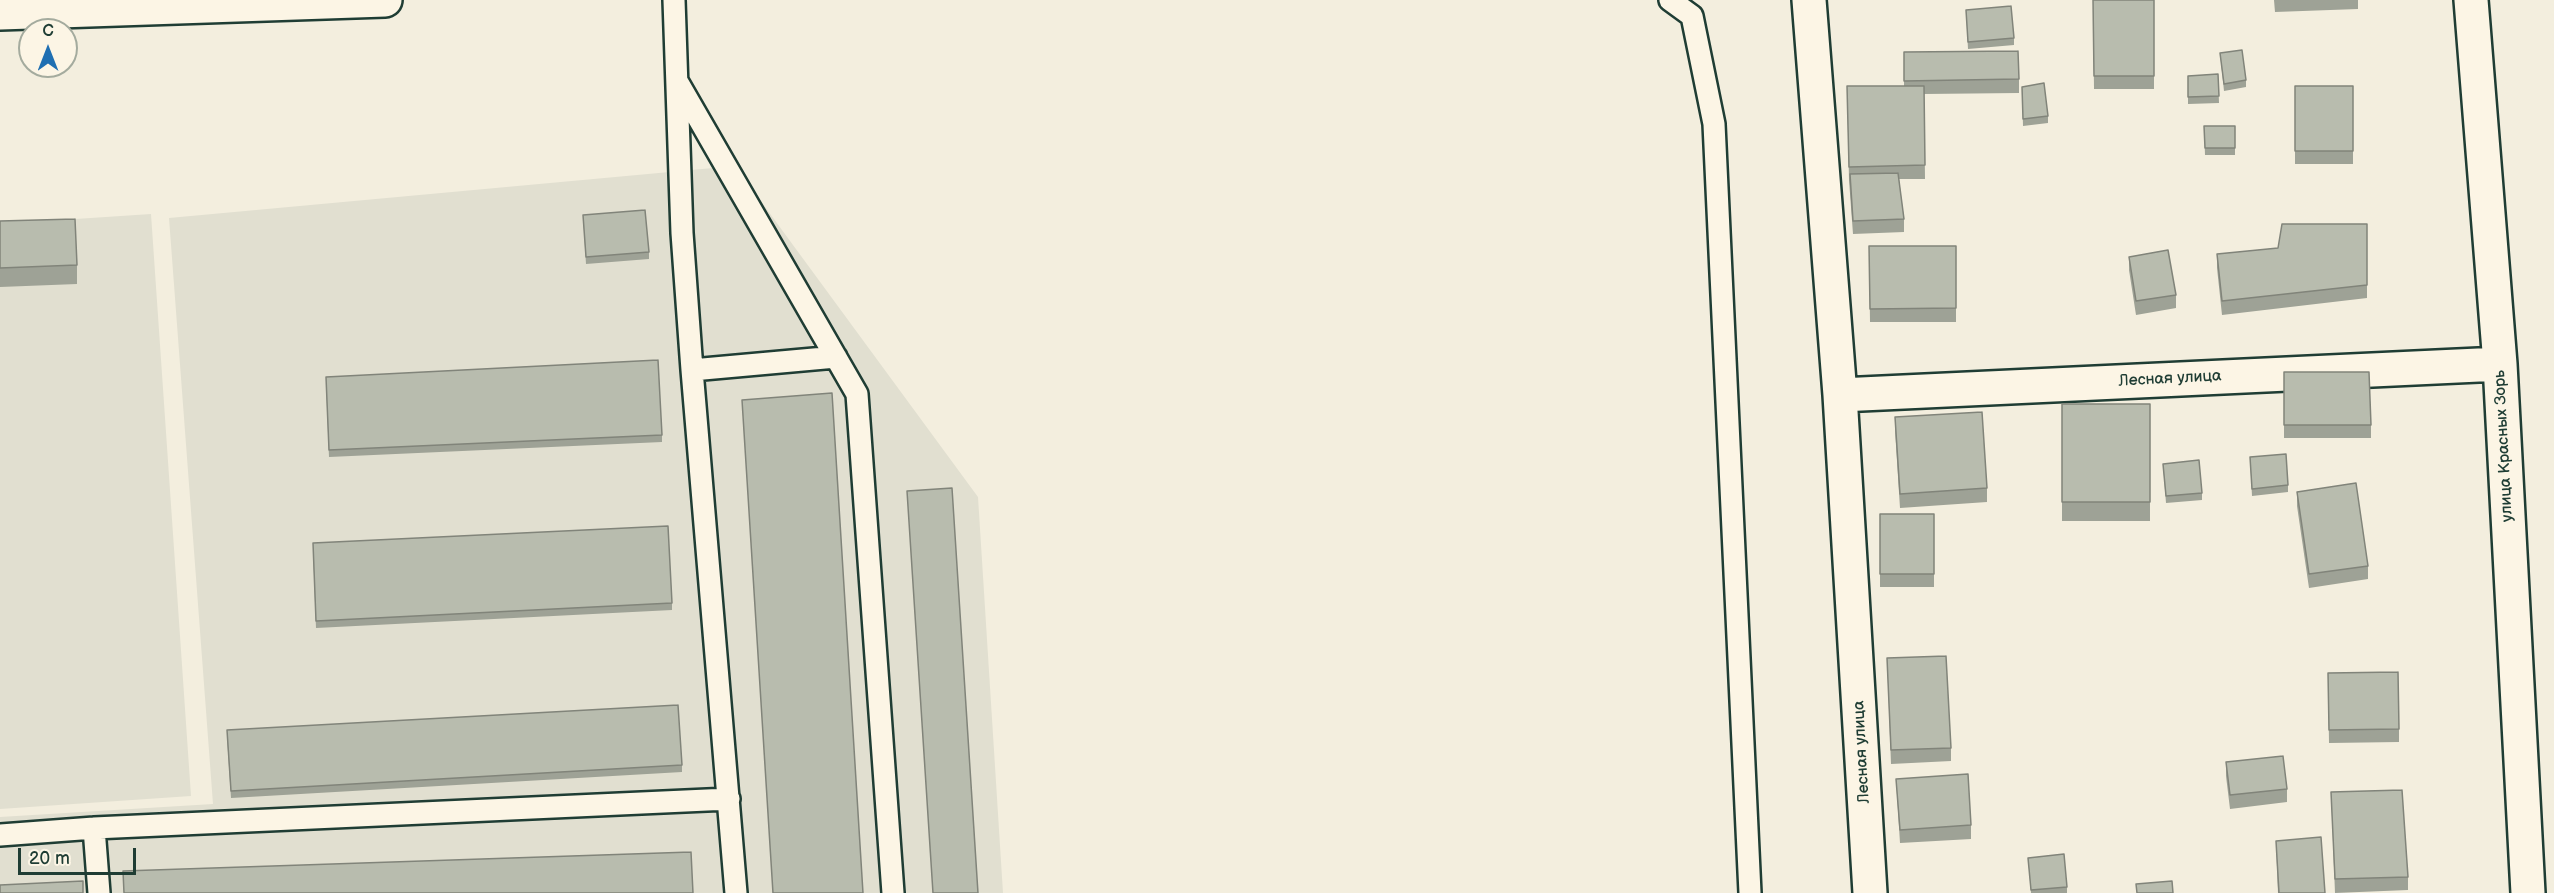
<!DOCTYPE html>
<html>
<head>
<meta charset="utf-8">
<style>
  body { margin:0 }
  #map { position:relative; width:2554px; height:893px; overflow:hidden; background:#f3eede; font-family:"Balsamiq Sans",sans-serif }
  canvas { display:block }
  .north { position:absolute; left:18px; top:18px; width:60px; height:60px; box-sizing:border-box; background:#fcf5e5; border:2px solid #a4ab9e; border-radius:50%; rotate:0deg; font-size:16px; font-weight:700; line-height:24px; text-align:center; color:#1f3d34 }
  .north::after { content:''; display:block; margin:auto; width:21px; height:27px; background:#1f6fb2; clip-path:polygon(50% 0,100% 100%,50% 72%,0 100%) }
  .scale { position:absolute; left:18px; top:848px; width:118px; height:27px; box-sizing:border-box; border:3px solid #1f3d34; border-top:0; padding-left:8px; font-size:18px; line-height:21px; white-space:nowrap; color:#1f3d34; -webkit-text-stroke:4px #fcf5e5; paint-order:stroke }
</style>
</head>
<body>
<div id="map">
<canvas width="2554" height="893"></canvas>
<div class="north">С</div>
<div class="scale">20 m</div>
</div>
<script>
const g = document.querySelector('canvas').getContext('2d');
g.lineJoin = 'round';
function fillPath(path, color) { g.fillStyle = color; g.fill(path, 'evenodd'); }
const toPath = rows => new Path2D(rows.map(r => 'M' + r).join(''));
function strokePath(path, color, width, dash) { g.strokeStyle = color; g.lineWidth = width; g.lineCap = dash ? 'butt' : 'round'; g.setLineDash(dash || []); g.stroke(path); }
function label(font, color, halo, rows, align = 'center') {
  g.font = font + ' "Balsamiq Sans",sans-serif'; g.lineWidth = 4.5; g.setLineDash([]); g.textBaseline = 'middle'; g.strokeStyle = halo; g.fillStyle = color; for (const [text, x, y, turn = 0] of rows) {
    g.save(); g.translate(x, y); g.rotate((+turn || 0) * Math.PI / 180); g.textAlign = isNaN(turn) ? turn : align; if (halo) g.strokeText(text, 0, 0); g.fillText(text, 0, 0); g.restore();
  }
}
const built = toPath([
  [735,166,978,497,1003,893,0,893,0,817,213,804,169,218],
  [151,214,191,796,0,809,0,224]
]);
const service = toPath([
  [674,0,682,233,692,370,736,893],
  [1670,0,1692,16,1714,124,1750,893],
  [677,81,857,394,893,893],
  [692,370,836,357],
  [94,828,99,893],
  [0,835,94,828,729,799]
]);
const minor = toPath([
  [1809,0,1840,395,1870,893],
  [2471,0,2500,364,2528,893],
  [0,13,385,0],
  [1840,395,2500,364]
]);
const wall = toPath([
  [2093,0,2154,0,2154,89,2094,89],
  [2274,0,2358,0,2358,9,2275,12],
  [1966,10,2014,38,2014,45,1968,49],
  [1904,52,2019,79,2019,93,1924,94,1925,179,1899,179,1904,219,1904,232,1853,234,1849,180,1847,86,1904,86],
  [2220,53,2246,80,2246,87,2224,91],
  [2218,74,2219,103,2188,104,2188,76],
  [2295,86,2353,86,2353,164,2295,164],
  [2022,87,2048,116,2048,123,2023,126],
  [2204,126,2235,126,2235,155,2205,155],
  [583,215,649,252,649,259,586,264],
  [0,221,77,265,77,284,0,287],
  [2367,224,2367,298,2222,315,2217,268,2217,254,2278,248],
  [1869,246,1956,246,1956,322,1870,322],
  [2129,257,2176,295,2176,308,2136,315,2129,270],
  [2284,372,2371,425,2371,438,2284,438],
  [326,384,662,435,662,442,329,457],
  [2062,404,2150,404,2150,521,2062,521],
  [1895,417,1987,488,1987,502,1900,508,1895,430],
  [2250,457,2288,485,2288,492,2252,496],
  [2163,464,2202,493,2202,500,2166,503],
  [2297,492,2368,566,2368,579,2309,588,2297,506],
  [1880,514,1934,514,1934,587,1880,587],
  [313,550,672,603,672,610,316,628],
  [1887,658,1951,748,1951,761,1891,764],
  [2328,673,2399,729,2399,742,2329,743],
  [227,737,682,765,682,772,231,798],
  [2226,762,2287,789,2287,802,2230,809,2226,776],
  [1896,779,1971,825,1971,839,1900,843],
  [2331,792,2408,877,2408,890,2335,893],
  [2276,841,2325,893,2278,893],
  [2028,858,2067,887,2067,893,2031,893]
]);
const building = toPath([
  [2093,0,2154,0,2154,76,2094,76,2093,0],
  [2011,6,2014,38,1968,42,1966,10,2011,6],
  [2242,50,2246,80,2224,84,2220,53,2242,50],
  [2018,51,2019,79,1904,81,1904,52,2018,51],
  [2218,74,2219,96,2188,97,2188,76,2218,74],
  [2044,83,2048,116,2023,119,2022,87,2044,83],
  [1847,86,1924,86,1925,165,1849,167,1847,86],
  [2295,86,2353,86,2353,151,2295,151,2295,86],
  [2204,126,2235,126,2235,148,2205,148,2204,126],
  [1898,173,1904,219,1853,221,1850,174,1898,173],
  [645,210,649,252,586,257,583,215,645,210],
  [75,219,77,265,0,268,0,221,75,219],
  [2282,224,2367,224,2367,285,2222,301,2217,254,2278,248,2282,224],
  [1869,246,1956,246,1956,308,1870,309,1869,246],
  [2168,250,2176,295,2136,301,2129,257,2168,250],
  [658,360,662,435,329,450,326,377,658,360],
  [2284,372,2369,372,2371,425,2284,425,2284,372],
  [832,393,863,893,773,893,742,400,832,393],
  [2062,404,2150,404,2150,502,2062,502,2062,404],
  [1982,412,1987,488,1900,494,1895,417,1982,412],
  [2286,454,2288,485,2252,489,2250,457,2286,454],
  [2199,460,2202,493,2166,496,2163,464,2199,460],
  [2356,483,2368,566,2309,574,2297,492,2356,483],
  [952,488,978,893,933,893,907,491,952,488],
  [1880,514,1934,514,1934,574,1880,574,1880,514],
  [668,526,672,603,316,621,313,543,668,526],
  [1946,656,1951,748,1891,750,1887,658,1946,656],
  [2398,672,2399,729,2329,730,2328,673,2398,672],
  [678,705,682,765,231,791,227,730,678,705],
  [2283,756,2287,789,2230,795,2226,762,2283,756],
  [1968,774,1971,825,1900,830,1896,779,1968,774],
  [2402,790,2408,877,2335,879,2331,792,2402,790],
  [2321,837,2325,893,2279,893,2276,841,2321,837],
  [691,852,693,893,124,893,123,871,691,852],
  [2064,854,2067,887,2031,890,2028,858,2064,854],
  [83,881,83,893,0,893,0,885,83,881],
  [2172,881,2173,893,2137,893,2136,884,2172,881]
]);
const streetNames = [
  ["Лесная улица",2170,379,-3],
  ["улица Красных Зорь",2504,446,-93],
  ["Лесная улица",1862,752,-93]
];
fillPath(built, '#e1dfd0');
strokePath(service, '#1f3d34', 26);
strokePath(minor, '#1f3d34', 38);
strokePath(service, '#fcf5e5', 21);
strokePath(minor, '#fcf5e5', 33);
fillPath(wall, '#9ea296');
fillPath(building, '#b8bcae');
strokePath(building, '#81847a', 1.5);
label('16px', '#1f3d34', '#fcf5e5', streetNames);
</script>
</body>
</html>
